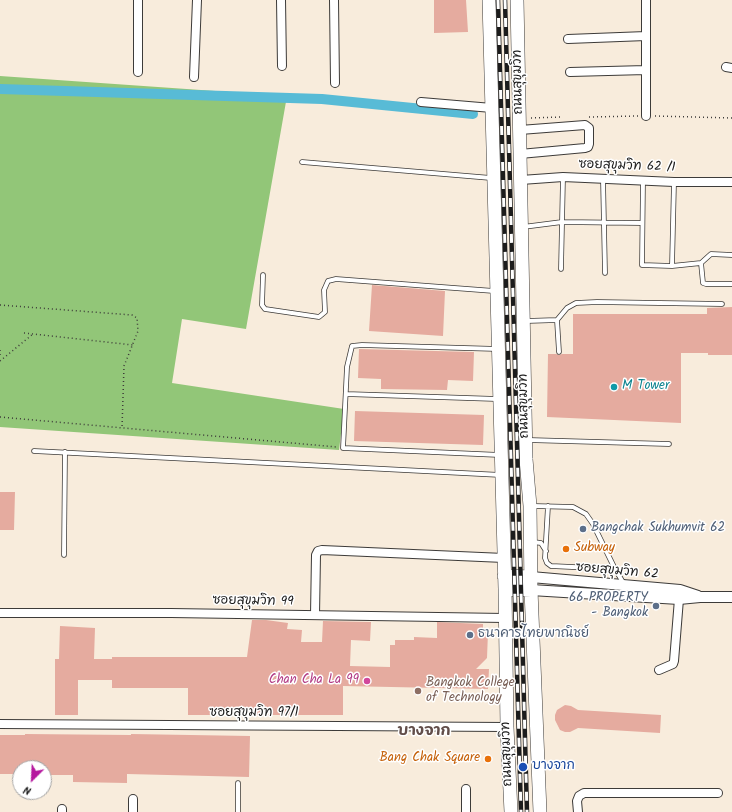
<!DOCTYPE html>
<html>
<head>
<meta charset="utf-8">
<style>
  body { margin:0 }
  #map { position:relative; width:732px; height:812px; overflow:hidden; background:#f8ecdc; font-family:Kalam,sans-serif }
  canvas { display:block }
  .north { position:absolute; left:12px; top:760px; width:40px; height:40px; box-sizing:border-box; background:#fff; border:1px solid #a4a4a4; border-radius:50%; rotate:204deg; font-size:11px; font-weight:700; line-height:16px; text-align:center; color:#1c1c1c }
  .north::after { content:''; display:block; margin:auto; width:14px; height:18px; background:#b5179e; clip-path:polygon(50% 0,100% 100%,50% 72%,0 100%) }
</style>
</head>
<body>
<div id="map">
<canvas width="732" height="812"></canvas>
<div class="north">N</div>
</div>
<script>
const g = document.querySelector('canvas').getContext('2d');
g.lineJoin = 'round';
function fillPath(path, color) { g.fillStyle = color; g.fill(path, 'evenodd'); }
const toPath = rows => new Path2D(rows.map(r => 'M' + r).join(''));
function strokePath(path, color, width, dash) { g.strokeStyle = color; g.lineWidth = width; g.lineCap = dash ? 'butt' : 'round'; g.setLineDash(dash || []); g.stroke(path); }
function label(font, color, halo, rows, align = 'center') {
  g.font = font + ' Kalam,"Playpen Sans Thai",sans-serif'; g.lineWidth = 3; g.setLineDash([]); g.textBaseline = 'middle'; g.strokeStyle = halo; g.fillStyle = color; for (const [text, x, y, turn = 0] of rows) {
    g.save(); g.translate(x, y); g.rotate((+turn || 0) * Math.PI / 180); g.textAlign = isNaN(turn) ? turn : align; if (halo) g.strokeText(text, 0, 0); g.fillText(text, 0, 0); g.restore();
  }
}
const green = toPath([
  [0,76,287,96,246,329,182,319,172,383,344,409,339,450,0,427]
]);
const canal = toPath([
  [0,89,322,99,473,114]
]);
const building = toPath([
  [434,0,466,0,468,32,434,33],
  [372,285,445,291,443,336,369,331],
  [732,307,732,355,708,355,708,353,681,353,681,423,547,417,548,354,556,354,559,355,562,354,573,354,573,314,707,314,707,308],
  [359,349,474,352,473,381,448,380,447,390,381,389,381,379,358,378],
  [355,411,484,415,483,445,354,441],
  [0,492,15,492,14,530,0,530],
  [252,620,266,620,288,623,287,629,302,630,301,642,322,642,323,621,371,622,370,641,351,640,350,666,390,667,390,645,395,645,395,640,414,640,414,637,437,638,437,622,483,624,483,628,488,632,487,658,476,669,489,669,488,689,343,686,343,715,188,715,188,688,112,688,112,680,78,680,78,715,55,715,55,659,59,659,60,626,95,628,94,659,112,659,112,657,247,657],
  [565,705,571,706,578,710,661,715,660,733,578,728,570,732,565,732,560,730,555,720,555,715,557,710],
  [25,734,131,735,131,734,250,736,249,777,127,774,127,783,73,782,73,775,44,775,44,768,18,768,17,774,0,774,0,735,25,735]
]);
const path = toPath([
  [655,116,732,118],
  [589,117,638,116],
  [531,118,560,117],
  [0,305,132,315,137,318,138,331,124,366,122,428],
  [24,333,133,345],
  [0,355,0,350],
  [0,361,33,334],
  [0,417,337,447]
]);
const service = toPath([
  [302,162,491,178],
  [603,179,605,273],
  [643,180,642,265,672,266,674,182],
  [523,227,562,222,642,223],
  [701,263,703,283,706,284,732,284],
  [672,266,701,263,711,254,732,255],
  [561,269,563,177],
  [263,275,262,305,265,309,319,317,325,312,324,290,328,281,336,279,494,291],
  [557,320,559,352],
  [526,321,557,320,567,308,576,303,597,302,722,304],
  [498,349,362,345,352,346,347,367,343,448,500,455],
  [346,394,497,399],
  [528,440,669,444],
  [34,451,501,475],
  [533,506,573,507,586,514,593,524,615,569,624,584],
  [548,506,545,558,547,563,551,566,615,569],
  [533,542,541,543,546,551],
  [64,555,65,452],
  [238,783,238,812]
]);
const minor = toPath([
  [281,0,282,66],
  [334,0,335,83],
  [646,0,646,116],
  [568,39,646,36],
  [726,67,732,68],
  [138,72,138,0],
  [570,72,646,70],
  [194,77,197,0],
  [421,102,492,108],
  [520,130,585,125,589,128,589,144,588,147,585,148,520,154],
  [521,180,563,177,674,182,732,182],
  [0,613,171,613,505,618],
  [315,615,316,555,318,551,322,550,504,558],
  [659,670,673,664,674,661,679,599],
  [0,724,507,727],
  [466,789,466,812],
  [133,799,133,812],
  [62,812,62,809],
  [578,812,577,801,579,796,584,793,718,793]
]);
const tertiary = toPath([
  [531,577,680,590,698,596],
  [531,590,679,599,700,597,732,597]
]);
const primary = toPath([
  [489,0,505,589,507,727,511,812],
  [517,0,526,459,530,506,531,590,540,812],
  [504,576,531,577],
  [505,589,531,590]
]);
const rail = toPath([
  [498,0,521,812],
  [505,0,527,812]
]);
const markers = [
  [614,387,4,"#0f9aa8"],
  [583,529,4,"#5c6f8a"],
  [566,549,4,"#e8710a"],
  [656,606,4,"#5c6f8a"],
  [470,635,4,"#5c6f8a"],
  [367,681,4,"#d1479c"],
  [418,691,4,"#8d6e63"],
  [488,759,4,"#e8710a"],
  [523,767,5,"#1a4fb4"]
];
const streetNames = [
  ["ถนนสุขุมวิท",519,82,-91],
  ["ซอยสุขุมวิท 62 /1",627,167,2],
  ["ถนนสุขุมวิท",525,406,-91],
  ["ซอยสุขุมวิท 62",617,572,5],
  ["ซอยสุขุมวิท 99",253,602,1],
  ["ซอยสุขุมวิท 97/1",254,714],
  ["ถนนสุขุมวิท",508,754,-92]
];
const cultureNames = [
  ["M Tower",622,387]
];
const serviceNames = [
  ["Bangchak Sukhumvit 62",591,529],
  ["66 PROPERTY",648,599,"right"],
  ["- Bangkok",648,614,"right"],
  ["ธนาคารไทยพาณิชย์",478,635]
];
const foodNames = [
  ["Subway",574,549],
  ["Bang Chak Square",480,759,"right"]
];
const hotelNames = [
  ["Chan Cha La 99",359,681]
];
const educationNames = [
  ["Bangkok College",426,684],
  ["of Technology",426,699]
];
const transitNames = [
  ["บางจาก",532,767]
];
const quarterNames = [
  ["บางจาก",424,732]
];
fillPath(green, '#92c678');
strokePath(canal, '#58bbd6', 10);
fillPath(building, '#e5ab9f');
strokePath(service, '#3d3b39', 5.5);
strokePath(minor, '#3d3b39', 10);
strokePath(tertiary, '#3d3b39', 12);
strokePath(primary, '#3d3b39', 14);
strokePath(path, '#3d3b39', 1.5, [1, 3]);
strokePath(service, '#fff', 4);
strokePath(minor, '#fff', 8);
strokePath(tertiary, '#fff', 10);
strokePath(primary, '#fff', 13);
strokePath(rail, '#1c1c1c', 4.5);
strokePath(rail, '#fff', 3, [9]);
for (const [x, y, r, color] of markers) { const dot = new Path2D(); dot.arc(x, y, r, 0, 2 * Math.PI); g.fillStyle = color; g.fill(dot); strokePath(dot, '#fff', 1.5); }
label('13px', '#1c1c1c', '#fff', streetNames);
label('13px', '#0d838f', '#fff', cultureNames, 'left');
label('13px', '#4e5e75', '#fff', serviceNames, 'left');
label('13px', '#c56008', '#fff', foodNames, 'left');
label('13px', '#b23c85', '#fff', hotelNames, 'right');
label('13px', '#785e54', '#fff', educationNames, 'left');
label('13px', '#164399', '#fff', transitNames, 'left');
label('bold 15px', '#624e4a', '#fff', quarterNames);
</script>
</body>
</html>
